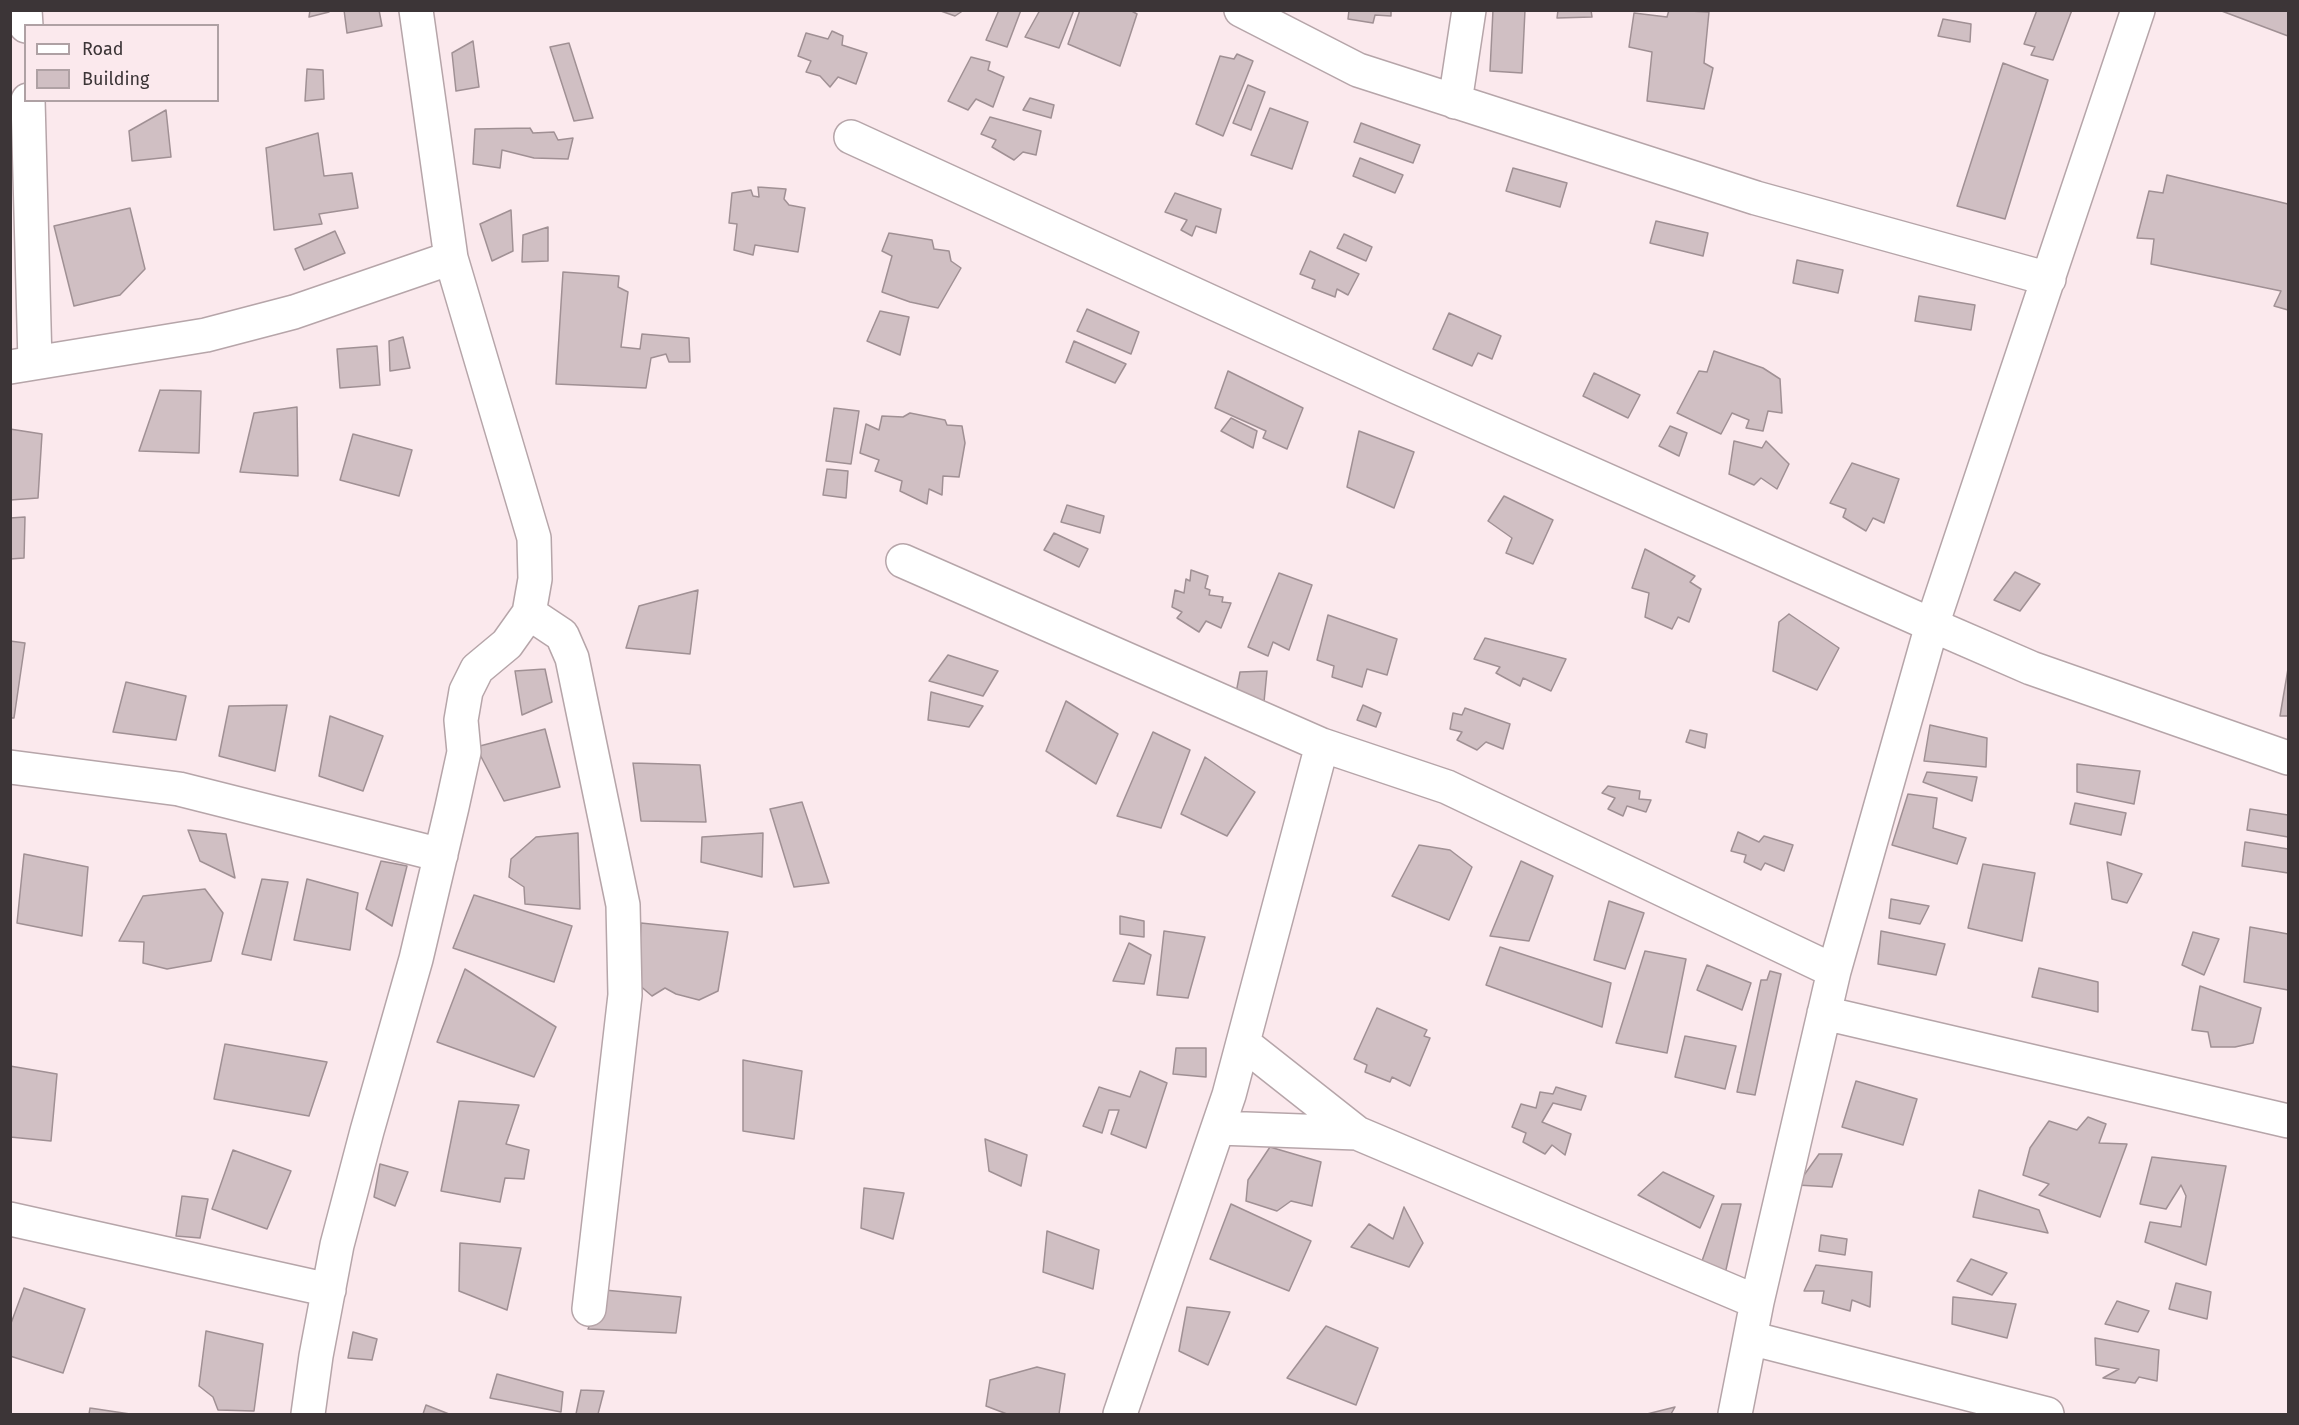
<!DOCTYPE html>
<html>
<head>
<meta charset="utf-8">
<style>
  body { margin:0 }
  #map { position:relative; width:2299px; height:1425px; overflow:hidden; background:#fbe9ed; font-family:"Fira Sans",sans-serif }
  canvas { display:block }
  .frame { position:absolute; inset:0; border:12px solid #3c3537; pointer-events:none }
  .legend { position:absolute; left:24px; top:24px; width:195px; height:78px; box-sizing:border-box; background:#fbe9ed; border:2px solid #afa1a4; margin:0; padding:8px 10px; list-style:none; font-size:18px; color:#3c3537 }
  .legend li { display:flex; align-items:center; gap:12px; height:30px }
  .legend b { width:30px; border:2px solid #afa1a4 }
</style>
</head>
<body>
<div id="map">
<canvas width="2299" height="1425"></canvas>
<div class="frame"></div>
<ul class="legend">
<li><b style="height:8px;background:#fff"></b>Road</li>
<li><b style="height:16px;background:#d0bfc3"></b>Building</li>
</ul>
</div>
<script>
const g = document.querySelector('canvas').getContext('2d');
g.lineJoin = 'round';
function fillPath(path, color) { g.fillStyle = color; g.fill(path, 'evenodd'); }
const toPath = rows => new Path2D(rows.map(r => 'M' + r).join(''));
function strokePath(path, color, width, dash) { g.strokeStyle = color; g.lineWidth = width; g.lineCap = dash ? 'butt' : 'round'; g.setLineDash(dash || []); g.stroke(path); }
const building = toPath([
  [310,10,329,10,329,12,309,17,310,10],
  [344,10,379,10,382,26,347,33,344,10],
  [938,10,964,10,955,16,938,10],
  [999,10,1021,10,1007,47,986,40,999,10],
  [1040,10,1074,10,1059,48,1025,37,1040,10],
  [1080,10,1130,10,1137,14,1120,66,1068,44,1080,10],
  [1349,10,1391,10,1391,16,1375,15,1373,23,1348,19,1349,10],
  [1493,10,1525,10,1522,73,1490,71,1493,10],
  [1558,10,1591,10,1592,17,1557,18,1558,10],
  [1669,10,1709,12,1704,63,1713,68,1704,109,1647,101,1652,52,1629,47,1634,13,1667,17,1669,10],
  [2037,10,2072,10,2053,60,2031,55,2035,47,2024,44,2037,10],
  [2219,10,2288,10,2288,36,2219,10],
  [1943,19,1971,24,1970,42,1938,36,1943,19],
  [832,31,843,36,842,45,867,53,856,84,838,77,830,87,820,76,806,72,811,61,798,56,806,33,828,39,832,31],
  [473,41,479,87,456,91,452,53,473,41],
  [569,43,593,118,574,121,550,47,569,43],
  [1237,54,1253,61,1223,136,1196,124,1220,56,1234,59,1237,54],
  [971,57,990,62,988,70,1004,77,993,107,976,99,968,110,948,101,971,57],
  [2003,63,2048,80,2005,219,1957,206,2003,63],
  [307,69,323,70,324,99,305,101,307,69],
  [1248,85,1265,92,1251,130,1233,123,1248,85],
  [1030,98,1054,105,1051,118,1023,110,1030,98],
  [1270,108,1308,122,1292,169,1251,155,1270,108],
  [166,110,171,157,132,161,129,131,166,110],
  [990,117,1041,131,1036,155,1023,152,1014,160,992,147,996,140,981,134,990,117],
  [1361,123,1420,145,1413,163,1354,142,1361,123],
  [530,128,533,133,554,132,558,140,573,138,568,159,534,158,502,150,500,168,473,164,475,129,530,128],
  [318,133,324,176,352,173,358,208,319,214,322,224,274,230,266,148,318,133],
  [1360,158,1403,175,1395,193,1353,176,1360,158],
  [1513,168,1567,183,1560,207,1506,191,1513,168],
  [2167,175,2288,204,2288,310,2274,306,2281,291,2151,264,2154,239,2137,238,2149,191,2163,193,2167,175],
  [758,187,786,189,784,199,789,205,805,208,798,252,755,245,753,255,734,250,737,224,729,223,732,193,751,190,753,196,759,197,758,187],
  [1175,193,1221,209,1216,233,1196,226,1192,236,1181,230,1187,220,1165,212,1175,193],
  [130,208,145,269,120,295,74,306,54,226,130,208],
  [511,210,513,251,492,261,480,224,511,210],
  [1656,221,1708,233,1703,256,1650,243,1656,221],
  [548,227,548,261,522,262,523,235,548,227],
  [335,231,345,253,304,270,295,249,335,231],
  [889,233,932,240,934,249,949,251,951,261,961,268,938,308,910,302,882,292,892,256,882,251,889,233],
  [1344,234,1372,247,1366,261,1337,248,1344,234],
  [1310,251,1359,274,1348,295,1337,289,1335,297,1312,288,1315,280,1300,274,1310,251],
  [1797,260,1843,270,1838,293,1793,283,1797,260],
  [563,272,619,276,618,287,628,292,621,347,640,349,642,334,689,338,690,362,669,362,666,354,651,358,646,388,556,384,563,272],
  [1919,296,1975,305,1971,330,1915,321,1919,296],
  [1087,309,1139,332,1131,354,1077,331,1087,309],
  [880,311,909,317,900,355,867,341,880,311],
  [1449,313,1501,336,1492,359,1478,353,1472,366,1433,349,1449,313],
  [403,337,410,368,390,371,389,341,403,337],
  [1074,341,1126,364,1115,383,1066,362,1074,341],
  [377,346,380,385,340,388,337,349,377,346],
  [1714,351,1763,368,1780,379,1782,413,1768,411,1763,431,1746,428,1749,420,1732,413,1721,434,1677,413,1699,371,1707,372,1714,351],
  [1228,371,1303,408,1287,449,1263,438,1266,431,1215,408,1228,371],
  [1594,373,1640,395,1628,418,1583,396,1594,373],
  [160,390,201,391,199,453,139,451,160,390],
  [297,407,298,476,240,472,254,413,297,407],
  [834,408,859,411,851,464,826,461,834,408],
  [910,413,945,420,947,425,962,426,965,443,959,477,943,476,942,495,929,489,927,504,900,491,902,481,875,471,879,460,860,453,866,424,879,430,882,416,903,417,910,413],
  [1231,418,1257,431,1253,448,1221,431,1231,418],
  [1670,426,1687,433,1679,456,1659,446,1670,426],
  [10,429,42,434,38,498,10,500,10,429],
  [1359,431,1414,452,1394,508,1347,487,1359,431],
  [353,434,412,450,399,496,340,480,353,434],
  [1734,441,1762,448,1766,441,1789,464,1777,489,1761,478,1754,485,1729,474,1734,441],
  [1852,463,1899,479,1884,523,1873,518,1866,531,1843,517,1846,509,1830,503,1852,463],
  [827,469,848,471,846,498,823,495,827,469],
  [1504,496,1553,520,1533,564,1506,553,1512,538,1488,521,1504,496],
  [1067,505,1104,516,1100,533,1061,522,1067,505],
  [25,517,24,558,10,559,10,518,25,517],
  [1054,533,1088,549,1079,567,1044,550,1054,533],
  [1645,549,1695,576,1690,582,1701,589,1689,622,1678,617,1672,629,1645,617,1649,593,1632,588,1645,549],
  [1191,570,1208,576,1205,588,1210,590,1209,595,1223,597,1222,602,1231,603,1221,628,1206,621,1199,632,1177,618,1182,612,1172,607,1175,590,1184,593,1186,579,1190,581,1191,570],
  [2015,572,2040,584,2020,611,1994,600,2015,572],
  [1279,573,1312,585,1289,650,1273,642,1268,656,1248,647,1279,573],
  [698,590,690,654,626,648,639,606,698,590],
  [1789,614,1839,648,1817,690,1773,671,1779,622,1789,614],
  [1328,615,1397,639,1387,675,1367,669,1362,687,1332,677,1334,666,1317,660,1328,615],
  [1485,638,1566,659,1551,691,1523,678,1520,686,1496,673,1500,667,1474,659,1485,638],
  [10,641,25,643,14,718,10,718,10,641],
  [948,655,998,671,983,696,929,681,948,655],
  [545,669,552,702,522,715,515,671,545,669],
  [2288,669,2288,716,2280,716,2288,669],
  [1267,671,1264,702,1236,693,1240,672,1267,671],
  [126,682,186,696,176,740,113,732,126,682],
  [931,692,983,706,969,727,928,720,931,692],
  [1066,701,1118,734,1096,784,1046,751,1066,701],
  [287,705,275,771,219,756,229,706,287,705],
  [1363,705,1381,713,1376,727,1357,720,1363,705],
  [1465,708,1510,724,1503,749,1486,742,1477,750,1457,740,1462,732,1450,729,1453,713,1462,715,1465,708],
  [330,716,383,736,363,791,319,776,330,716],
  [1930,725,1987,738,1986,767,1924,761,1930,725],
  [545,729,560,787,504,801,476,747,545,729],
  [1690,730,1707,734,1705,748,1686,742,1690,730],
  [1153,732,1190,750,1161,828,1117,816,1153,732],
  [1205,757,1255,792,1227,836,1181,814,1205,757],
  [633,763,700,765,706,822,641,821,633,763],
  [2077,764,2140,771,2134,804,2077,792,2077,764],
  [1927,772,1977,777,1972,801,1923,782,1927,772],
  [1608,786,1640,791,1639,799,1651,800,1646,812,1627,806,1623,816,1608,809,1615,798,1602,793,1608,786],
  [1908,794,1937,798,1933,828,1966,838,1957,864,1892,845,1908,794],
  [802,802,829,883,794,887,770,809,802,802],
  [2075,803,2126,813,2121,835,2070,824,2075,803],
  [2250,809,2288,815,2288,837,2247,830,2250,809],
  [188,830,226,834,235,878,200,861,188,830],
  [1738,832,1759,842,1764,836,1793,845,1784,871,1765,863,1761,870,1744,862,1746,855,1731,851,1738,832],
  [578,833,580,909,525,904,524,887,509,877,511,859,536,837,578,833],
  [763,833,762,877,701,862,702,837,763,833],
  [2245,842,2288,849,2288,873,2242,866,2245,842],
  [1419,845,1450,850,1472,867,1449,920,1392,896,1419,845],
  [24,854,88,867,82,936,17,923,24,854],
  [381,861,407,866,392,926,366,909,381,861],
  [1521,861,1553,876,1529,941,1490,936,1521,861],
  [2107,862,2142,874,2127,903,2112,899,2107,862],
  [1983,864,2035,873,2022,941,1968,928,1983,864],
  [262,879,288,882,271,960,242,954,262,879],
  [307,879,358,893,350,950,294,940,307,879],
  [205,889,223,913,211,961,167,969,143,963,144,942,119,941,143,896,205,889],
  [474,895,572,926,554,982,453,948,474,895],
  [1891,899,1929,906,1920,924,1889,918,1891,899],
  [1609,901,1644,913,1625,969,1594,960,1609,901],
  [1120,916,1144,921,1144,937,1120,934,1120,916],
  [641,923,728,932,718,991,699,1000,676,994,665,988,652,996,638,984,641,923],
  [2250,927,2288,934,2288,990,2244,982,2250,927],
  [1164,931,1205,937,1188,998,1157,995,1164,931],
  [1881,931,1945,944,1936,975,1878,964,1881,931],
  [2193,932,2219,939,2204,975,2182,965,2193,932],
  [1129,943,1151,955,1144,984,1113,981,1129,943],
  [1500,947,1611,983,1602,1027,1486,985,1500,947],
  [1645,951,1686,959,1667,1053,1616,1043,1645,951],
  [1707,965,1751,983,1742,1010,1697,990,1707,965],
  [2039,968,2098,982,2098,1012,2032,997,2039,968],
  [465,969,556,1027,534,1077,437,1042,465,969],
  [1770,971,1781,974,1755,1095,1737,1092,1761,980,1767,980,1770,971],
  [2200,986,2261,1008,2253,1043,2235,1047,2211,1047,2208,1032,2192,1030,2200,986],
  [1377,1008,1427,1030,1424,1036,1430,1038,1410,1086,1392,1077,1390,1082,1365,1072,1367,1065,1354,1059,1377,1008],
  [1685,1036,1736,1046,1725,1089,1675,1077,1685,1036],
  [225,1044,327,1062,309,1116,214,1099,225,1044],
  [1176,1048,1206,1048,1206,1077,1173,1074,1176,1048],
  [743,1060,802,1071,794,1139,743,1131,743,1060],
  [10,1066,57,1074,51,1141,10,1137,10,1066],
  [1140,1071,1167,1083,1146,1148,1111,1134,1119,1110,1109,1110,1102,1133,1083,1126,1099,1087,1130,1097,1140,1071],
  [1856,1081,1917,1099,1903,1145,1842,1127,1856,1081],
  [1556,1087,1586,1096,1581,1110,1553,1103,1542,1122,1571,1134,1565,1155,1552,1145,1545,1154,1523,1142,1526,1133,1512,1127,1521,1104,1536,1108,1540,1092,1553,1094,1556,1087],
  [459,1101,519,1105,506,1144,529,1150,524,1179,505,1178,500,1202,441,1191,459,1101],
  [2088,1117,2106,1124,2099,1143,2127,1144,2100,1217,2039,1195,2049,1184,2023,1175,2030,1148,2049,1121,2077,1130,2088,1117],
  [985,1139,1027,1155,1021,1186,989,1171,985,1139],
  [1270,1147,1321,1162,1312,1206,1291,1201,1277,1211,1246,1201,1248,1180,1270,1147],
  [233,1150,291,1171,267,1229,212,1209,233,1150],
  [1819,1154,1842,1154,1832,1187,1797,1185,1819,1154],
  [2152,1157,2226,1166,2206,1265,2145,1242,2150,1222,2181,1227,2186,1196,2181,1185,2166,1209,2140,1204,2152,1157],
  [380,1164,408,1172,395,1206,374,1197,380,1164],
  [1663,1172,1714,1196,1700,1228,1638,1195,1663,1172],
  [864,1188,904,1193,893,1239,861,1228,864,1188],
  [1979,1190,2039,1210,2048,1233,1973,1217,1979,1190],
  [182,1196,208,1199,200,1238,176,1236,182,1196],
  [1231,1204,1311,1241,1289,1291,1210,1259,1231,1204],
  [1722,1204,1741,1204,1725,1274,1702,1261,1722,1204],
  [1404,1207,1423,1243,1409,1267,1351,1247,1369,1224,1393,1239,1404,1207],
  [1047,1231,1099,1250,1093,1289,1043,1272,1047,1231],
  [1821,1235,1847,1239,1845,1255,1819,1251,1821,1235],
  [460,1243,521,1248,507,1310,459,1291,460,1243],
  [1971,1259,2007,1273,1992,1295,1957,1281,1971,1259],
  [1816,1265,1872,1272,1870,1307,1852,1300,1850,1311,1822,1303,1824,1291,1804,1291,1816,1265],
  [2176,1283,2211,1292,2207,1319,2169,1309,2176,1283],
  [24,1288,85,1309,63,1373,10,1356,10,1326,24,1288],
  [604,1290,681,1297,676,1333,588,1329,604,1290],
  [1953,1297,2016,1304,2007,1338,1952,1324,1953,1297],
  [2117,1301,2149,1311,2138,1332,2105,1324,2117,1301],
  [1187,1307,1230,1312,1208,1365,1179,1351,1187,1307],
  [1326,1326,1378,1348,1356,1405,1287,1378,1326,1326],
  [206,1331,263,1344,254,1411,218,1410,213,1397,199,1386,206,1331],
  [353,1332,377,1339,372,1360,348,1358,353,1332],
  [2095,1338,2159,1350,2157,1381,2139,1377,2135,1383,2103,1378,2119,1369,2096,1365,2095,1338],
  [1037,1367,1065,1374,1059,1414,1007,1414,986,1406,990,1380,1037,1367],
  [497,1374,563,1392,561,1412,490,1398,497,1374],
  [581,1390,604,1391,598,1414,576,1414,581,1390],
  [426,1405,449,1414,423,1414,426,1405],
  [1675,1407,1671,1414,1647,1414,1675,1407],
  [90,1408,130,1414,89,1414,90,1408]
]);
const minor = toPath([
  [25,10,26,26],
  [1241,10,1358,70,1756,198,2049,279],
  [28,100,35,363],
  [1455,102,1469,10],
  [851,137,1399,388,1932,625,2031,668,2288,758],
  [10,367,206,335,294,312,451,258],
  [903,561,1322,745,1447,787,1834,971],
  [529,613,562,635,572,658,623,905,625,995,589,1309],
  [10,767,179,789,441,855],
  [1824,1013,2288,1121],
  [1243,1043,1357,1133,1757,1302],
  [1218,1128,1357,1133],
  [10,1219,329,1290],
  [1750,1338,2047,1414],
  [308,1414,316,1356,337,1245,367,1131,416,959,452,807,464,752,461,720,466,691,477,669,507,644,529,613,535,579,534,538,451,258,416,10],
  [1120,1414,1229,1095,1322,745],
  [1735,1414,1757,1302,1834,971,1932,625,2138,10]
]);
fillPath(building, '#d0bfc3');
strokePath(building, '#a09094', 1.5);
strokePath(minor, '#b6a5a9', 36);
strokePath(minor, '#fff', 33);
</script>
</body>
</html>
